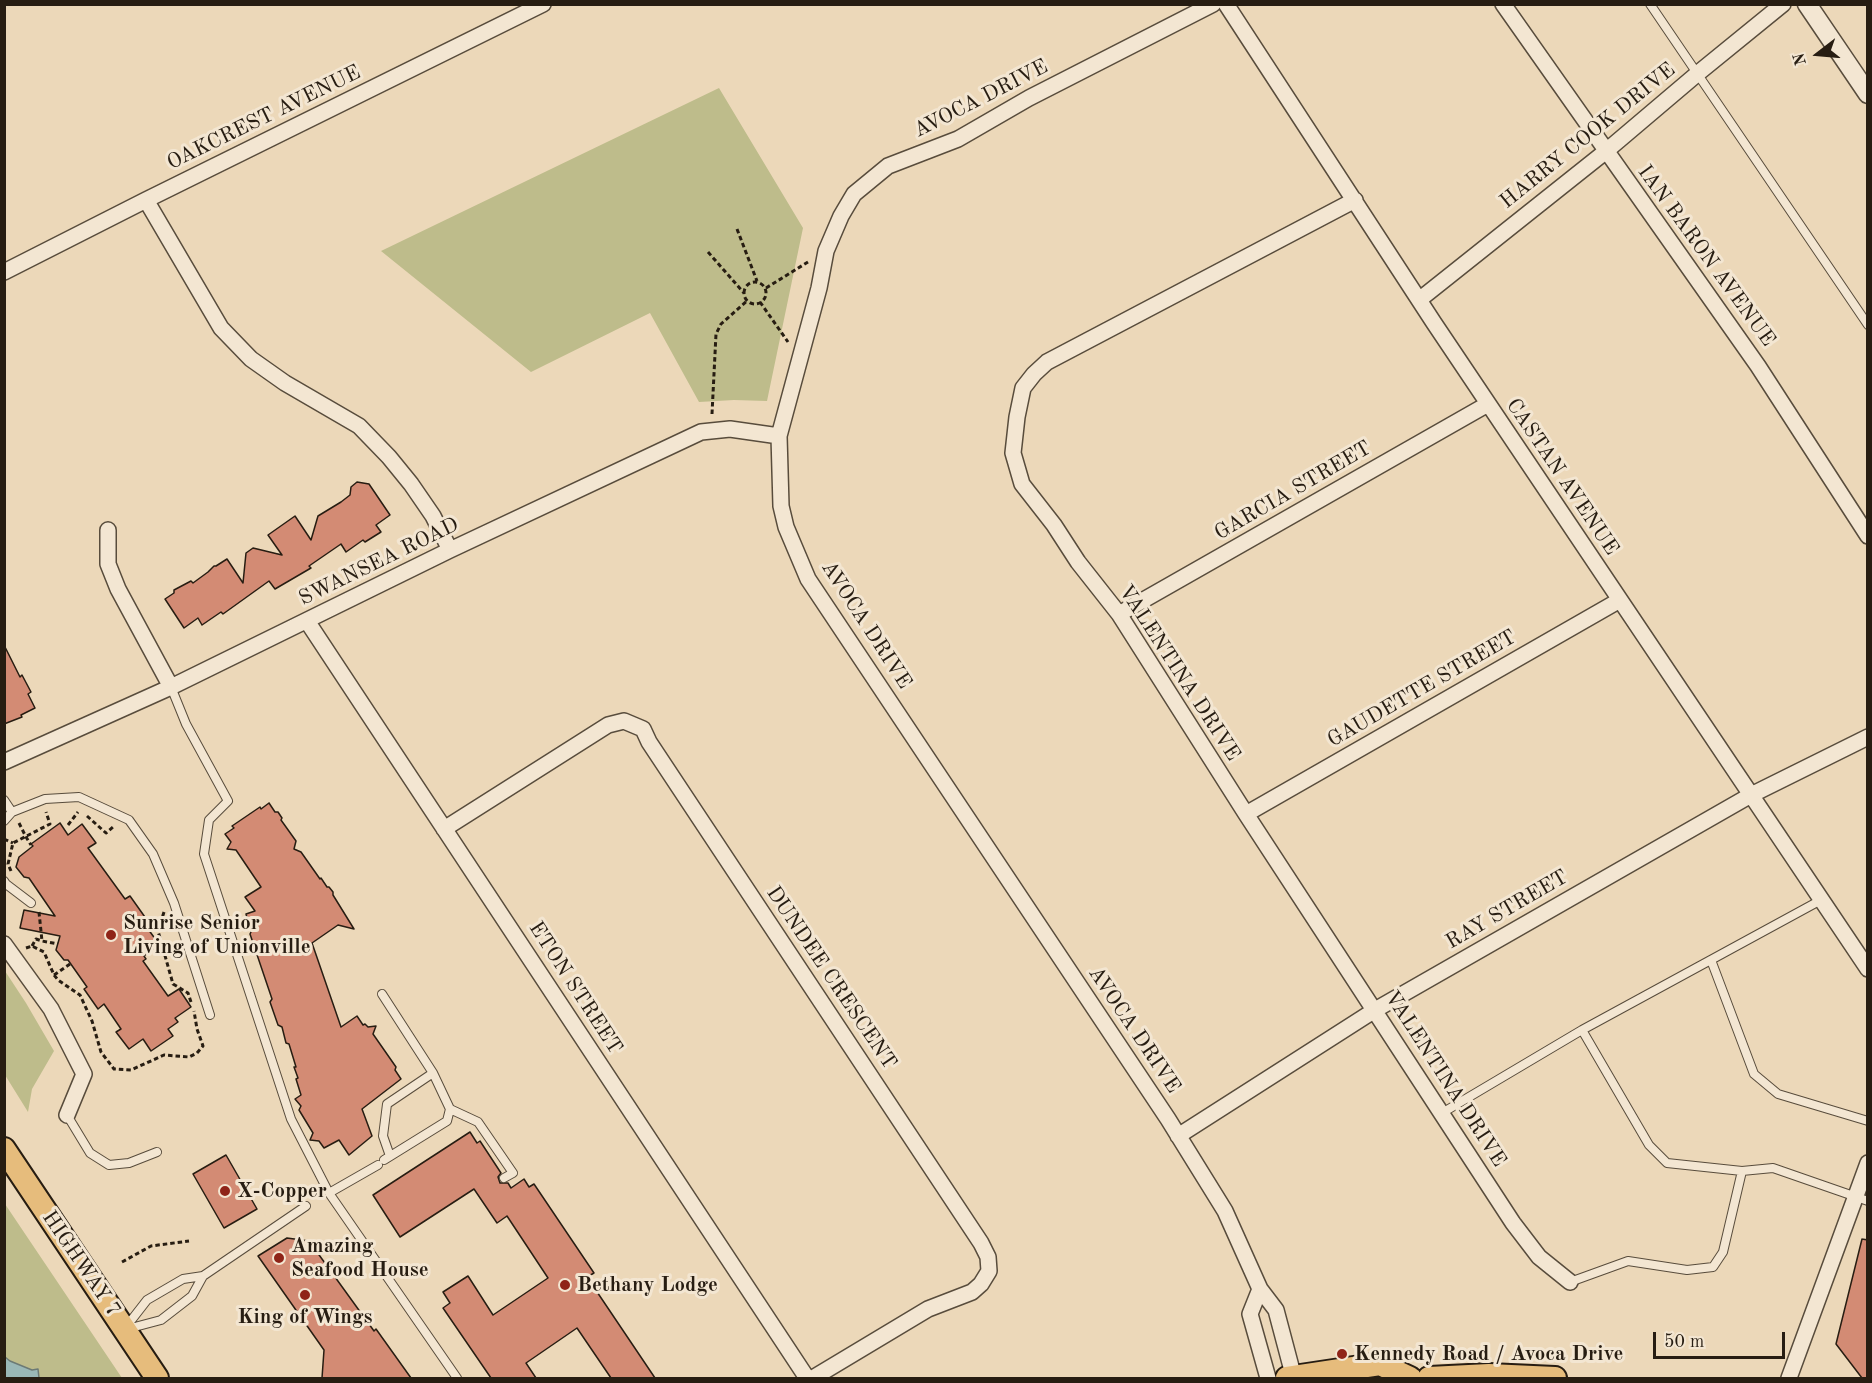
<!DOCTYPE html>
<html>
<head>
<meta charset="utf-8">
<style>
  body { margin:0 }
  #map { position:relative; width:1872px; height:1383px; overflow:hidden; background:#ecd8b9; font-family:"Old Standard TT",serif }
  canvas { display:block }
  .frame { position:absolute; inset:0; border:6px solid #271d12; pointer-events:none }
  .north { position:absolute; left:1788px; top:24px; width:60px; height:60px; -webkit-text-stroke:4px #f3e6d2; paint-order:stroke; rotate:254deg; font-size:16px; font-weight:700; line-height:24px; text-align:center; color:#271d12 }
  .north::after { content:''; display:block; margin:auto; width:21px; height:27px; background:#271d12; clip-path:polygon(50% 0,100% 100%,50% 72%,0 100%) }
  .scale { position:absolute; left:1653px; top:1332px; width:132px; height:27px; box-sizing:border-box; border:3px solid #271d12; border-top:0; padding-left:8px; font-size:18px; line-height:21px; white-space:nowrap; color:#271d12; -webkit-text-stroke:4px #f3e6d2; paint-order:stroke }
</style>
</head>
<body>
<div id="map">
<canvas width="1872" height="1383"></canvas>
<div class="frame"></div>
<div class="north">N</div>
<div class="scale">50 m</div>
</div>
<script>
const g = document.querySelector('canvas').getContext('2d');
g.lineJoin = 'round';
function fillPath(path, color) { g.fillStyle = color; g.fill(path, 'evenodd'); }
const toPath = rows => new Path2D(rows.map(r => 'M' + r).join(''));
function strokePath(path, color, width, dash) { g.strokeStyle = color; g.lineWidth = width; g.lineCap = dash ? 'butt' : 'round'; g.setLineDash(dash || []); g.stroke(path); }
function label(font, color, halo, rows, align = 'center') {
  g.font = font + ' "Old Standard TT",serif'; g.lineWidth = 6; g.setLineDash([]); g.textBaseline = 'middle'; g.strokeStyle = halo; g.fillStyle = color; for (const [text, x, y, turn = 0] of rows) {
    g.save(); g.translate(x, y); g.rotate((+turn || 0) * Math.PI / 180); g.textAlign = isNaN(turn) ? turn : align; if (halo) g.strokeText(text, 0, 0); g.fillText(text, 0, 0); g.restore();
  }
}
const green = toPath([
  [719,88,803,228,767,401,734,400,699,402,650,313,531,372,381,251],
  [5,971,26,1003,54,1051,32,1089,28,1112,5,1075],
  [5,1204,122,1378,5,1378]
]);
const water = toPath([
  [5,1357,10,1361,32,1370,38,1369,39,1378,5,1378,5,1357]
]);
const building = toPath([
  [357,482,369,484,390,515,376,525,381,532,365,542,363,540,346,552,341,544,309,566,311,568,275,589,269,581,223,614,221,612,202,625,198,618,184,628,165,599,174,593,174,590,191,581,193,583,208,572,214,566,216,566,227,559,243,583,246,553,253,548,282,555,268,535,295,516,311,540,318,516,341,502,350,495,351,487,357,482],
  [4,645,20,677,22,675,31,692,28,694,35,708,21,715,22,717,4,724,4,645],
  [269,803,275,812,278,812,282,818,281,820,296,841,294,849,301,852,320,879,321,878,327,887,329,887,333,892,333,895,354,929,338,925,312,943,341,1027,357,1016,363,1025,365,1024,368,1027,376,1026,373,1034,396,1067,395,1070,401,1079,362,1109,372,1136,349,1155,339,1140,324,1148,319,1141,310,1140,313,1133,299,1110,301,1106,295,1099,301,1095,296,1079,298,1078,294,1067,296,1067,289,1044,286,1043,282,1027,278,1025,270,1002,272,999,250,934,251,932,246,914,255,911,245,897,261,887,236,850,227,849,231,842,225,834,234,828,232,826,260,807,261,809,269,803],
  [60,823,68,835,82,824,96,843,88,848,125,899,130,896,152,927,148,929,156,940,153,949,144,956,146,959,143,961,168,996,179,989,191,1007,175,1018,178,1022,168,1029,173,1036,151,1051,143,1039,129,1049,116,1032,121,1029,104,1004,98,1009,84,989,87,987,68,960,64,960,56,950,60,936,20,928,24,910,55,916,29,878,24,877,16,867,19,857,33,846,31,844,60,823],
  [470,1132,477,1143,480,1141,501,1173,498,1177,500,1183,508,1183,511,1188,524,1179,529,1187,534,1184,594,1273,587,1277,655,1378,611,1378,577,1328,526,1363,536,1378,491,1378,443,1308,450,1303,443,1292,468,1276,493,1315,548,1278,507,1216,497,1223,474,1189,400,1237,373,1195,470,1132],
  [226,1155,257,1209,224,1228,193,1174,226,1155],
  [287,1238,309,1241,374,1331,376,1329,411,1378,322,1378,324,1350,258,1256,287,1238],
  [1862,1239,1868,1240,1868,1378,1862,1378,1836,1344,1862,1239]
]);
const path = toPath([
  [737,229,757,281],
  [708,252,744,293],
  '744 293a11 11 0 1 1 22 0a11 11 0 1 1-22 0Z',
  [766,288,808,262],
  [760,302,788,342],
  [712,414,716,334,721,324,747,301],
  [87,816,106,833,113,827],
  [19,823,26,837,31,845],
  [68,825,78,812],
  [4,839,13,843],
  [11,871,8,864,13,843,50,824,46,812],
  [39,912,42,941],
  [164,912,158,931,173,984,188,993,191,1002],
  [32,946,36,939,42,941,58,944],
  [26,948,32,946,44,952,54,975,58,980,80,995,92,1021,101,1052,114,1069,131,1070,164,1055,189,1057,197,1053,203,1046,197,1029,194,1011],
  [54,975,70,964],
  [122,1262,151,1246,189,1241]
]);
const service = toPath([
  [1650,4,1868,325],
  [171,687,186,724,228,801,209,820,204,854,291,1119,329,1193,457,1378],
  [4,800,12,812],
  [4,821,12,812,45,799,79,797,129,820,153,854,174,903,210,1015],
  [4,881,6,884,31,903],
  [1711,960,1754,1074,1778,1094,1868,1121],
  [382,994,433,1073],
  [1582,1030,1649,1145,1667,1163,1742,1171,1773,1168,1868,1201],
  [450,1109,478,1122,513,1173,504,1178],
  [1442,1113,1582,1030,1821,900],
  [67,1115,90,1153,109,1165,129,1163,157,1152],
  [384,1160,447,1121,450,1109,433,1073,387,1104,383,1136,390,1156],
  [329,1193,378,1165],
  [1570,1282,1628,1261,1687,1270,1713,1267,1723,1252,1742,1171],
  [126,1327,147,1300,183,1279,203,1276,306,1206],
  [127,1329,161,1320,192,1296,203,1276]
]);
const minor = toPath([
  [1213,4,1029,98,958,139,888,166,854,194,841,216,826,251,819,288,779,436,781,506,786,527,808,579,1168,1119,1225,1211,1260,1289,1276,1310,1294,1378],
  [1226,4,1434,323,1868,969],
  [1503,4,1758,366,1868,536],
  [146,200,221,328,251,359,285,383,359,426,389,457,411,484,433,516,450,550],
  [1355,200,1047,362,1034,374,1023,388,1017,417,1013,453,1022,484,1054,525,1078,562,1119,614,1246,814,1513,1223,1539,1257,1570,1282],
  [4,272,146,200,543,4],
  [1419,300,1605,152,1697,74,1783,4],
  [108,530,108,564,118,589,171,687],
  [1119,614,1488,404],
  [307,621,807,1378],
  [4,762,171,687,450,550,701,432,730,429,779,436],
  [1246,814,1620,600],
  [444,829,608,725,624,721,643,729,649,742,981,1243,988,1257,989,1271,981,1284,972,1292,928,1309,813,1378],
  [4,944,51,1009,84,1074,67,1115],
  [1178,1136,1375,1010,1751,795,1868,737],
  [1260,1289,1250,1314,1268,1378],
  [1789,1378,1868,1163]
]);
const tertiary = toPath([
  [1807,4,1868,94]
]);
const primary = toPath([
  [4,1149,157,1378],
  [1287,1378,1380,1364,1410,1378],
  [1429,1378,1489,1375,1555,1378]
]);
const markers = [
  [111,935,6,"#8f2418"],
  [225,1191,6,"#8f2418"],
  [279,1258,6,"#8f2418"],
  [565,1285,6,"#8f2418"],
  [305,1295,6,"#8f2418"],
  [1342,1354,6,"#8f2418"]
];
const streetNames = [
  ["AVOCA DRIVE",981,99,-27],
  ["OAKCREST AVENUE",264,118,-26],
  ["HARRY COOK DRIVE",1588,136,-39],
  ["IAN BARON AVENUE",1706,256,54],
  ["CASTAN AVENUE",1562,477,56],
  ["GARCIA STREET",1293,491,-30],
  ["SWANSEA ROAD",379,562,-26],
  ["AVOCA DRIVE",866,625,57],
  ["VALENTINA DRIVE",1179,673,57],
  ["GAUDETTE STREET",1422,689,-30],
  ["RAY STREET",1507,910,-30],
  ["DUNDEE CRESCENT",831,978,56],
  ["ETON STREET",575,988,57],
  ["AVOCA DRIVE",1134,1030,56],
  ["VALENTINA DRIVE",1445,1079,57],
  ["HIGHWAY 7",81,1264,56]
];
const poiNames = [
  ["Sunrise Senior",123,923],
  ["Living of Unionville",123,947],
  ["X-Copper",237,1191],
  ["Amazing",291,1246],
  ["Seafood House",291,1270],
  ["Bethany Lodge",577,1285],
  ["King of Wings",305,1317,"center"],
  ["Kennedy Road / Avoca Drive",1354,1354]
];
fillPath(green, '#bebc8b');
fillPath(water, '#9ab8b7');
strokePath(water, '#6c7a75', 1.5);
fillPath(building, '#d38b74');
strokePath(building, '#271d12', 1.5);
strokePath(service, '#584c3c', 10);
strokePath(minor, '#584c3c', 18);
strokePath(tertiary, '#584c3c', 21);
strokePath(primary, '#271d12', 26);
strokePath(path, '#271d12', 3, [4.5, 3]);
strokePath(service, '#f3e6d2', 8);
strokePath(minor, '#f3e6d2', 15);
strokePath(tertiary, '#f3e6d2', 18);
strokePath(primary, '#e6bc7c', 22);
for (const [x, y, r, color] of markers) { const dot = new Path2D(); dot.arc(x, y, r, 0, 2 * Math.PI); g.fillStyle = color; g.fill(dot); strokePath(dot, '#f3e6d2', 2); }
label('21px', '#271d12', '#f3e6d2', streetNames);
label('bold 21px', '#271d12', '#f3e6d2', poiNames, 'left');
</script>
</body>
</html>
